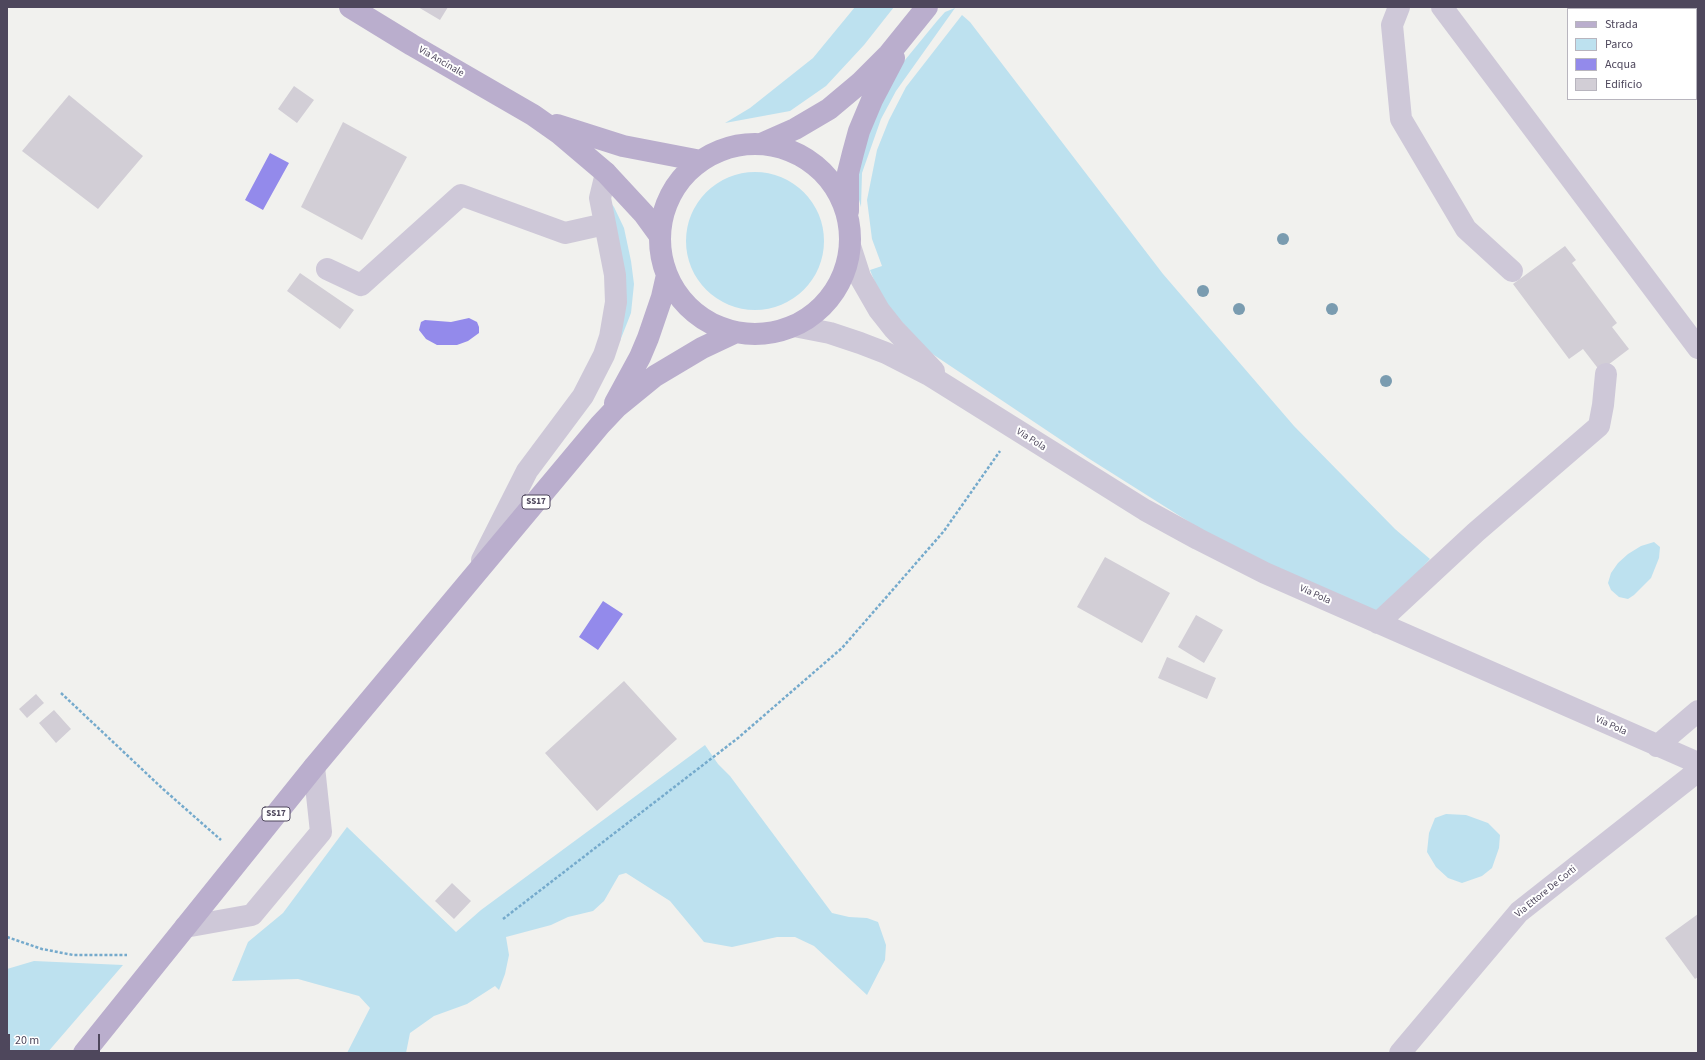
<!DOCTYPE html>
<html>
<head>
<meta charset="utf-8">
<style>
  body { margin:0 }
  #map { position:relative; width:1705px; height:1060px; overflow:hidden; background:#f1f1ee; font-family:"Source Sans 3",sans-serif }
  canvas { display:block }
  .frame { position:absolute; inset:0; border:8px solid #4e475c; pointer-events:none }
  .legend { position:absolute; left:1567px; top:8px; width:130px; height:92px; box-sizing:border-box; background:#fff; border:1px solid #b8b5be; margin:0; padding:5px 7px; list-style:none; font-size:12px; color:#4e475c }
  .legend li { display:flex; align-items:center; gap:8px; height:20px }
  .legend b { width:20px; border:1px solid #b8b5be }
  .scale { position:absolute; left:8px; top:1034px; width:92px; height:18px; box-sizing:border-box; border:2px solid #4e475c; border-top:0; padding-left:5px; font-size:12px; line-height:14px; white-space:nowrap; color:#4e475c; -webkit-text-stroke:3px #fff; paint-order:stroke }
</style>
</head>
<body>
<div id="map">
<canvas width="1705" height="1060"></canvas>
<div class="frame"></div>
<ul class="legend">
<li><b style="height:5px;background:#baaecd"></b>Strada</li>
<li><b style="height:11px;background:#bde1ef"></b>Parco</li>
<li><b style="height:11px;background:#938aeb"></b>Acqua</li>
<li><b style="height:11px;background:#d2ced6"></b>Edificio</li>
</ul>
<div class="scale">20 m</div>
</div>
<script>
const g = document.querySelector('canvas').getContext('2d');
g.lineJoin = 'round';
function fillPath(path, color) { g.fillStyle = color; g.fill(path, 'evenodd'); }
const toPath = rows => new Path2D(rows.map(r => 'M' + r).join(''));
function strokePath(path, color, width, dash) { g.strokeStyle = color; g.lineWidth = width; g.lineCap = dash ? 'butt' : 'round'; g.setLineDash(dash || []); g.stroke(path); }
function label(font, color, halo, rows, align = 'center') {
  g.font = font + ' "Source Sans 3",sans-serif'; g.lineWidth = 4; g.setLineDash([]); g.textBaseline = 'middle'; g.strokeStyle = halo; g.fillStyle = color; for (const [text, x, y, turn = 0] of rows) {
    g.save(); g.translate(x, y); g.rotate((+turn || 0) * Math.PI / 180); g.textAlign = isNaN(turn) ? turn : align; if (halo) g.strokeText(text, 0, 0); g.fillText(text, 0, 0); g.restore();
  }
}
const green = toPath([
  [855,7,894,7,864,45,826,86,790,111,725,123,750,108,813,58],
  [955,8,896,91,881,119,862,173,861,207,855,185,856,153,883,92,905,60,937,21,945,12],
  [962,15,970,22,1163,274,1294,426,1395,529,1430,559,1380,613,1269,565,1202,530,1088,458,928,351,882,300,870,270,882,266,872,239,867,200,877,150,889,120,906,87],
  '686 241a69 69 0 1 1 138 0a69 69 0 1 1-138 0Z',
  [607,198,614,207,624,228,631,261,634,284,631,313,620,341],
  [1654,542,1660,547,1659,558,1651,578,1634,595,1628,599,1619,597,1611,590,1608,583,1611,573,1618,563,1628,554,1641,546],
  [705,745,718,764,730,776,832,913,849,917,867,918,878,922,886,945,885,960,867,995,814,946,795,937,777,937,732,947,704,942,670,901,626,873,619,875,604,901,593,911,568,917,551,925,506,937,509,955,505,974,499,990,495,986,467,1004,434,1016,410,1033,406,1053,347,1053,370,1008,359,996,298,979,232,981,248,942,283,913,347,827,456,932,481,910],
  [1446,814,1466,815,1488,823,1500,835,1499,848,1492,868,1482,876,1462,883,1448,878,1436,867,1427,852,1429,833,1435,818],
  [34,961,123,965,47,1053,7,1053,7,969]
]);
const water = toPath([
  [270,153,289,163,263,210,245,200],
  [469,318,477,322,479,327,479,333,468,341,457,345,437,345,426,339,419,330,421,322,425,320,451,322],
  [603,601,623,614,598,650,579,637]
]);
const building = toPath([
  [418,7,448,7,440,20],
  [294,86,314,100,297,123,278,109],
  [69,95,143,156,98,209,22,151],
  [343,122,407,157,362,240,301,207],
  [1565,246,1576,260,1572,263,1617,323,1612,327,1629,349,1600,371,1583,349,1569,359,1513,284],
  [300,273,354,310,340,329,287,291],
  [1105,557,1170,593,1142,643,1077,607],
  [1196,615,1223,630,1204,663,1178,647],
  [1167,657,1216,678,1207,699,1158,678],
  [624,681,677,739,597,811,545,753],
  [36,694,44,703,27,718,19,709],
  [54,710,71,729,56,743,39,723],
  [452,883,471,901,454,919,435,901],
  [1698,914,1698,977,1695,979,1665,938]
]);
const path = toPath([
  [61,693,163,789,221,840],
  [503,919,738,738,842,648,944,531,1000,451],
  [7,937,42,949,73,955,127,955]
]);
const minor = toPath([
  [1399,7,1392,25,1401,119,1466,229,1512,271],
  [1442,7,1698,348],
  [850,246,860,277,879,310,894,329,934,371],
  [327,269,361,285,461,195,565,233,605,224],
  [794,326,830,333,860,343,886,353,929,375,1145,510,1198,539,1265,573,1698,763],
  [482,560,527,471,583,396,604,355,610,337,616,302,615,275,600,198,606,173],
  [1378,623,1476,532,1599,426,1603,405,1606,374],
  [1657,746,1698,711],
  [185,927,252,915,321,832,314,767],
  [1400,1053,1519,912,1698,771]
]);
const major = toPath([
  [350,7,412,45,533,115,560,134,606,173,644,214,660,236],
  [557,125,623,146,701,161],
  [761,144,795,129,829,109,860,83,889,54,927,7],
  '660 239a95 95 0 1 1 190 0a95 95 0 1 1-190 0Z',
  [848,211,848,173,853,153,859,131,872,100,894,58],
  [615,403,640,357,648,338,662,297,667,275],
  [84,1053,314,767,600,425,617,407,655,376,702,348,736,332]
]);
const trees = [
  [1283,239],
  [1203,291],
  [1239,309],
  [1332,309],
  [1386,381]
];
const shields = [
  [536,502,28],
  [276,814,28]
];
const shieldNames = [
  ["SS17",536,502],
  ["SS17",276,814]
];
const streetNames = [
  ["Via Ancinale",441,62,30],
  ["Via Pola",1031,440,32],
  ["Via Pola",1315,595,24],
  ["Via Pola",1611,726,24],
  ["Via Ettore De Corti",1546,892,-39]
];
fillPath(green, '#bde1ef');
fillPath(water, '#938aeb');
fillPath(building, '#d2ced6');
strokePath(path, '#75aacc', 2.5, [3, 2]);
strokePath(minor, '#cec8d8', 22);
strokePath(major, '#baaecd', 22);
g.fillStyle = '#7a9cb0';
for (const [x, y] of trees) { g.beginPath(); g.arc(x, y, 6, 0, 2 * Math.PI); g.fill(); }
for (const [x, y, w] of shields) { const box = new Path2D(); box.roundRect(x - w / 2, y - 7, w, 14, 3); g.fillStyle = '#fff'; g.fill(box); strokePath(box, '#4e475c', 1); }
label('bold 9px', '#4e475c', null, shieldNames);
label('10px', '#4e475c', '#fff', streetNames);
</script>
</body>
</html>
